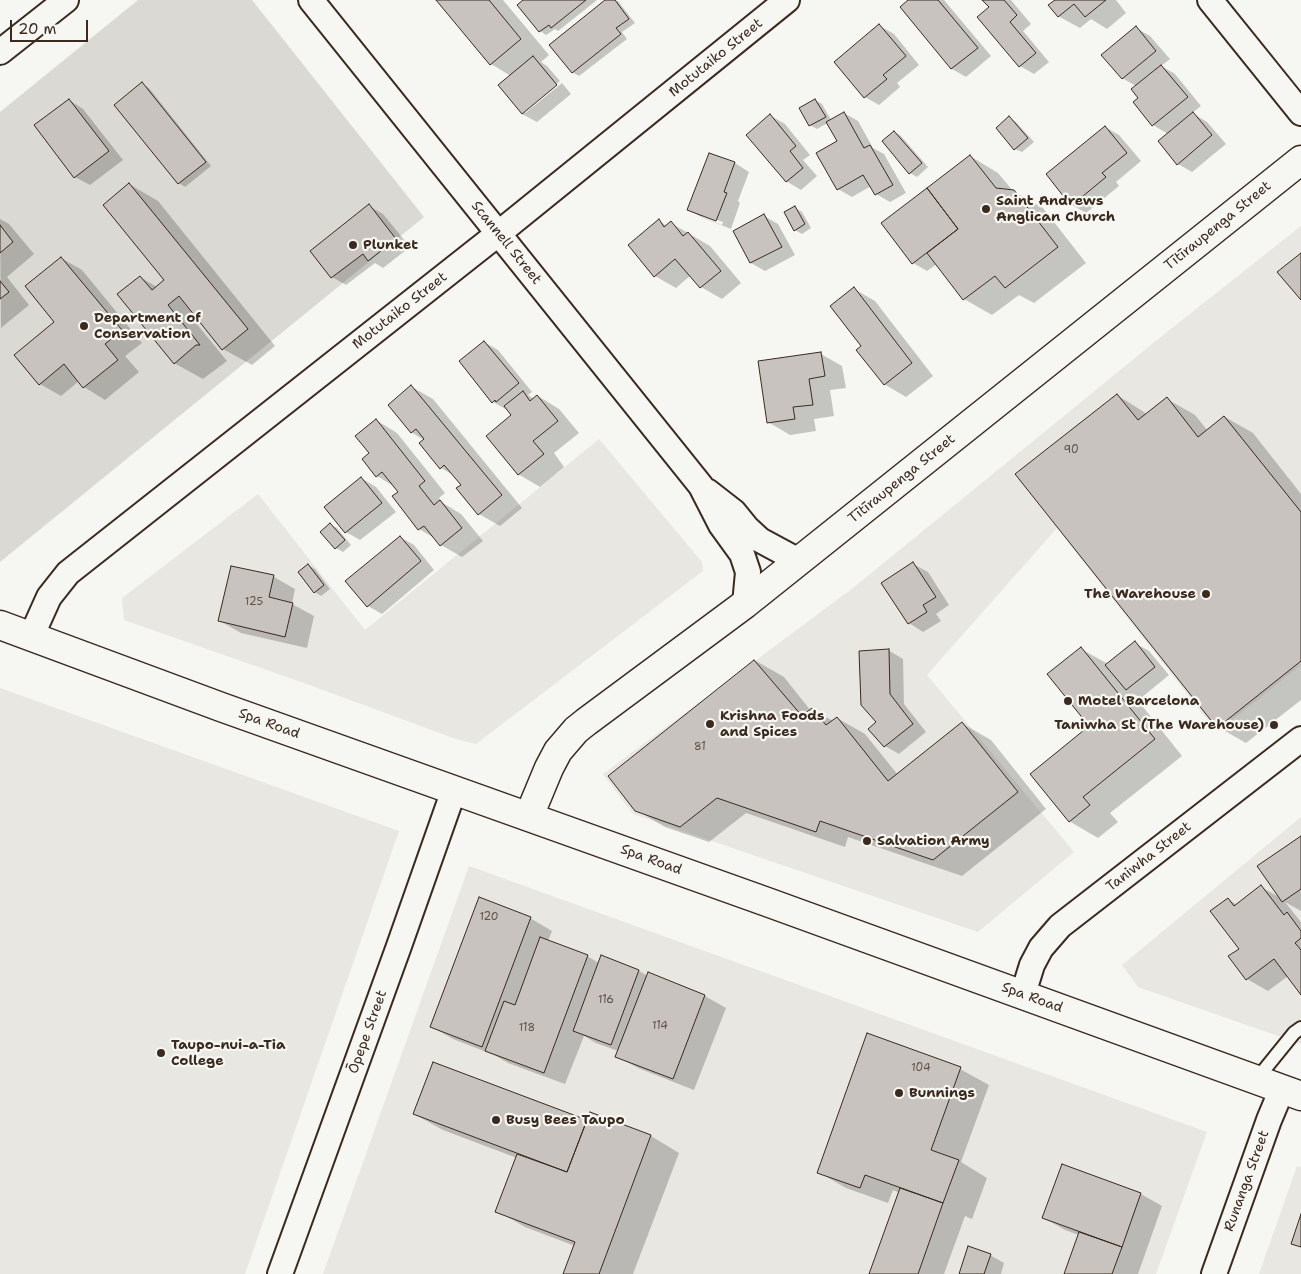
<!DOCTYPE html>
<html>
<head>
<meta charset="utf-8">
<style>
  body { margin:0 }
  #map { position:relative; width:1301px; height:1274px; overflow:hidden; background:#f6f6f2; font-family:"Shantell Sans",sans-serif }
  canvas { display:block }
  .scale { position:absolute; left:10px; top:20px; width:78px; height:22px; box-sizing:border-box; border:2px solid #3b2a1e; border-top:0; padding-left:6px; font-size:15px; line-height:18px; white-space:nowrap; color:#3b2a1e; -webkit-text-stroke:4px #f6f6f2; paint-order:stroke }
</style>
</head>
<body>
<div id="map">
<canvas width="1301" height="1274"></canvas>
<div class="scale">20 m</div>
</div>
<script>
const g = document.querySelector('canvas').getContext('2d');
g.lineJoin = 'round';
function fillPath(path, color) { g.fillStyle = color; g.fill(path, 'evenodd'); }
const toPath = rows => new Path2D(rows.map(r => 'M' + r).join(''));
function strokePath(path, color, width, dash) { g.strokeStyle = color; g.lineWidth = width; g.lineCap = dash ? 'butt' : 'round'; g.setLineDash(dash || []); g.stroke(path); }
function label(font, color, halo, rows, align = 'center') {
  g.font = font + ' "Shantell Sans",sans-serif'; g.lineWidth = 4.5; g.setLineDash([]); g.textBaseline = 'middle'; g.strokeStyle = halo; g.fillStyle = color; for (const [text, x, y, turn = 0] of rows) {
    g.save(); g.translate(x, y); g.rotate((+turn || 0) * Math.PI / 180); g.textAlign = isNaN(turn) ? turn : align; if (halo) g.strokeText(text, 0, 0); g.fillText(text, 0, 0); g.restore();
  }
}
const built = toPath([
  [1301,226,1301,665,1217,732,1057,528,927,675,1074,852,978,932,633,814,603,774,853,588,1162,336],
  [599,439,702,562,703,571,476,744,456,739,304,683,124,620,122,598,258,494,365,630],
  [0,688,399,831,245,1274,0,1274],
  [1301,817,1301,1044,1138,987,1122,965],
  [469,866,1207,1132,1156,1274,323,1274],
  [1297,1166,1301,1167,1301,1274,1259,1274]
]);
const green = toPath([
  [138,0,252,0,424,217,0,562,0,112]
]);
const shadow = toPath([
  [438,0,503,0,549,55,541,62,547,66,560,81,525,110,525,113,562,83,571,94,537,122,522,114,511,76,491,64],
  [525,0,597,0,558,31,555,29,546,35,540,31],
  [607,0,618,1,635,23,622,32,627,39,579,76,572,72],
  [910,0,944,0,991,56,966,77,952,69,902,7],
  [984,0,1011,0,1031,24,1023,31,1049,62,1034,74,1020,66,991,8],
  [1057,0,1116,0,1126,13,1107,29,1091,19,1080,28,1058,16],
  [880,26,894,34,919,65,897,83,900,87,879,105,865,97],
  [1136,28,1150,36,1170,59,1161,66,1175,74,1201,106,1192,113,1207,122,1226,144,1192,172,1178,164,1168,134,1153,125,1135,103,1140,98,1136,86,1122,78],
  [142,84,149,88,211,166,185,187,179,183],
  [69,100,83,109,123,160,90,185,75,177,36,125],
  [815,100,822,104,831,120,844,113,858,121,873,148,884,154,906,193,890,202,876,194,871,186,852,197,838,189,838,142,828,123,817,129,810,125],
  [771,116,785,124,810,155,803,160,817,176,801,190,786,181],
  [1010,118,1016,122,1034,142,1022,152,1015,149],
  [1105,127,1119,135,1141,161,1116,182,1119,186,1086,213,1072,205],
  [895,132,901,136,928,167,917,177,910,173],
  [710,154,735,163,749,172,738,201,740,203,731,229,703,218,689,210],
  [702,215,723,222,722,225,702,217],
  [970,156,998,173,1013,191,1043,208,1086,263,1034,303,1019,295,992,315,964,299,937,264,927,271,913,263],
  [129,184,158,201,275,346,252,365,223,349,199,319,195,322,227,361,203,379,174,363,140,277,157,287,166,281],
  [369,206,383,214,410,247,383,268,375,263,346,285,332,277,311,251],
  [795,208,802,212,811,228,802,234,795,230],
  [764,216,778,224,795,255,765,271,751,263,735,231],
  [0,219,9,224,34,254,7,277,29,305,1,328],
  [659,221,667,226,671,223,710,246,741,283,722,299,701,287,691,275,676,288,655,276],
  [61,258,82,270,142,343,125,356,139,372,105,400,84,387,79,381,61,396,40,384,56,322],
  [854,289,875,301,933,376,906,397,884,384,863,346],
  [484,342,498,350,532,392,528,395,534,399,538,396,559,409,579,433,554,453,564,467,540,487,518,474,513,416,507,410,493,402],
  [821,354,842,366,846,388,830,390,834,416,814,419,816,431,790,435,768,422],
  [412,387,433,399,522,508,500,526,479,514,463,485,455,476,441,468,424,440,411,432],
  [1117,395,1147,414,1167,399,1195,415,1208,431,1225,417,1253,433,1301,494,1301,700,1246,743,1218,727],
  [376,420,397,433,445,493,439,498,443,503,461,514,483,541,462,557,441,545,436,539,419,529,399,492,395,487,377,476,370,453],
  [361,478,376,487,396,512,360,540,346,532],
  [330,525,337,528,351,545,343,552,336,548],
  [400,537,414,545,434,570,382,614,368,606],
  [913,564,928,572,949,605,936,614,941,621,923,632,909,623],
  [308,565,315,569,330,589,321,596,315,592],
  [232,567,274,577,295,589,292,604,314,616,307,648,241,633,220,621],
  [1135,643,1149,651,1169,675,1141,698,1132,693,1182,756,1110,813,1118,822,1098,838,1069,821,1090,727,1081,649,1108,664],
  [888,650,903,659,904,704,926,732,899,754,885,746,878,722],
  [756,661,784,677,811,711,812,709,833,721,837,718,865,734,898,775,963,724,991,740,1046,809,962,876,848,837,845,847,746,813,709,842,665,827,636,810,609,776],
  [1301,837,1301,911,1285,902,1301,922,1301,993,1288,976,1268,991,1247,979,1228,899,1237,905,1261,887,1281,898],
  [530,918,552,931,548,941,587,956,599,963,602,957,639,971,648,976,648,974,705,996,726,1008,694,1090,638,1068,616,1056,618,1051,596,1043,584,1036,565,1084,508,1063,494,1055,453,1039,432,1027],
  [868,1035,960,1069,989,1085,961,1162,987,1178,972,1219,965,1216,944,1274,870,1274,900,1193,893,1190,888,1203,846,1188,818,1172],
  [414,1114,588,1122,591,1114,651,1136,679,1153,633,1274,565,1274,575,1246,525,1227,497,1211,517,1158,443,1130],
  [1063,1165,1141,1194,1162,1206,1138,1274,1065,1274,1079,1235,1065,1230,1044,1218],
  [990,1255,1004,1263,1001,1274,961,1274]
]);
const building = toPath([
  [436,0,489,0,521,39,490,65,436,0],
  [523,0,586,0,551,28,549,25,539,32,517,5,523,0],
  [605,0,615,0,629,19,616,28,621,34,572,73,549,45,605,0],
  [908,0,938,0,978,48,951,69,900,7,908,0],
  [982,0,1004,0,1017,15,1010,22,1036,53,1019,67,977,17,989,7,982,0],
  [1055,0,1106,0,1085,17,1074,4,1058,17,1048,5,1055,0],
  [879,24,906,56,883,75,887,79,864,98,834,62,879,24],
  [1136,26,1156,51,1122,79,1101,55,1136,26],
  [533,56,557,85,522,114,498,85,533,56],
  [1161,65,1188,97,1152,126,1133,102,1138,98,1131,89,1161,65],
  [142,82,206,162,178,184,114,105,142,82],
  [69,99,109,151,74,178,34,125,69,99],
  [815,99,826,117,809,126,799,108,815,99],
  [844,112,864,148,870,145,893,185,875,195,863,175,837,190,816,153,837,141,826,122,844,112],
  [1193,112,1212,135,1177,165,1158,141,1193,112],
  [770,114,796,146,790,151,803,168,786,182,746,135,770,114],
  [1009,116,1028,138,1014,150,996,128,1009,116],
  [1105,126,1127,153,1102,173,1106,177,1071,206,1046,174,1105,126],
  [894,131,922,163,909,174,882,141,894,131],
  [709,153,735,162,724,192,727,193,716,221,687,210,709,153],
  [970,155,996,188,1014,190,1058,247,1005,288,995,276,963,300,927,253,958,229,927,188,970,155],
  [129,183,248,329,222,350,179,296,168,305,200,345,196,345,174,364,117,294,140,276,152,290,164,280,103,205,129,183],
  [927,188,958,229,912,264,881,223,927,188],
  [369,204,396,239,368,261,363,254,331,278,310,251,369,204],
  [795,206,805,224,794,231,784,212,795,206],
  [764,214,782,247,750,263,733,231,764,214],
  [659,219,664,227,671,221,683,236,688,232,721,271,700,288,675,259,654,277,628,245,659,219],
  [0,225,13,242,0,253,0,225],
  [1301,253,1301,300,1277,272,1301,253],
  [61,257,122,330,105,344,118,360,83,388,64,364,39,385,14,355,54,322,25,286,61,257],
  [0,281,9,292,0,299,0,281],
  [854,287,912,363,884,385,856,350,861,346,830,306,854,287],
  [484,341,519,383,496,402,495,400,492,403,459,361,484,341],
  [821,352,825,376,809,379,813,405,793,407,795,419,767,423,758,361,821,352],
  [411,385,502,495,478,515,456,488,461,485,444,465,440,469,419,443,424,439,416,429,411,433,388,405,411,385],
  [523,391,530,401,537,395,558,421,533,441,544,454,518,475,486,436,511,415,504,406,523,391],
  [1117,394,1138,420,1167,397,1198,437,1224,416,1301,512,1301,661,1217,728,1015,474,1117,394],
  [376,419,425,481,419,486,434,505,440,500,462,528,440,546,424,526,418,530,392,496,398,492,382,472,376,477,362,459,369,453,355,436,376,419],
  [361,477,382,503,345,533,324,507,361,477],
  [330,523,345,540,335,549,320,532,330,523],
  [400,536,421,561,367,607,345,581,400,536],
  [913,562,936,597,923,605,927,612,908,624,881,583,913,562],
  [308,564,324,585,314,593,298,572,308,564],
  [231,566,274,575,269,597,293,603,285,637,218,621,231,566],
  [1135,641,1155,667,1126,690,1105,665,1135,641],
  [1081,647,1155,739,1083,797,1090,805,1069,822,1030,774,1089,726,1047,674,1081,647],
  [889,649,890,694,913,724,884,747,868,729,876,722,861,705,859,651,889,649],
  [754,660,802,716,812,708,826,725,837,717,888,781,962,722,1018,792,933,860,820,821,816,832,717,798,680,827,635,811,608,776,754,660],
  [1301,836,1301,889,1282,902,1257,866,1301,836],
  [1261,885,1284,915,1287,912,1301,931,1301,938,1295,943,1301,950,1301,995,1274,959,1246,980,1228,956,1239,949,1210,911,1228,898,1234,906,1261,885],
  [479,897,531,917,482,1047,430,1027,479,897],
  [540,937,588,955,544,1073,485,1051,504,1001,515,1005,540,937],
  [601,955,639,970,611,1045,573,1031,601,955],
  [648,972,705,995,673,1079,615,1057,648,972],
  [867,1033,961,1067,931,1150,959,1160,943,1203,865,1175,860,1188,817,1173,867,1033],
  [433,1062,587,1120,567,1172,413,1114,433,1062],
  [590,1112,651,1135,599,1274,563,1274,575,1242,495,1212,517,1154,567,1172,590,1112],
  [1062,1164,1141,1193,1122,1247,1042,1218,1062,1164],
  [900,1188,943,1203,918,1274,869,1274,900,1188],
  [1301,1214,1301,1247,1291,1244,1301,1214],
  [1079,1232,1122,1247,1112,1274,1064,1274,1079,1232],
  [968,1246,991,1254,984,1274,959,1274,968,1246]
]);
const lane = toPath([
  [1256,1080,1294,1033,1301,1028]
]);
const street = toPath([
  [311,0,701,486,721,525,742,554,748,572,745,604],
  [1210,0,1301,113],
  [0,52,66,0],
  [707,491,734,512,747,528,760,540,799,561],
  [31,637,49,597,68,573,499,233,787,0],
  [1023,994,1032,965,1041,948,1060,926,1301,739],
  [280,1274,399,946,454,790],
  [1214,1274,1269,1120,1282,1089]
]);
const secondary = toPath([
  [0,625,221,707,767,902,1301,1096],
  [529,816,549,768,558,751,576,730,586,722,745,604,1301,160]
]);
const markers = [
  [986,209,5,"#3b2a1e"],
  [353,245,5,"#3b2a1e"],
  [84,326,5,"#3b2a1e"],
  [1206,594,5,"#3b2a1e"],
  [1068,701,5,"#3b2a1e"],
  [710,724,5,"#3b2a1e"],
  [1274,725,5,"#3b2a1e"],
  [867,841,5,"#3b2a1e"],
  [161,1053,5,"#3b2a1e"],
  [899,1093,5,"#3b2a1e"],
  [496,1120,5,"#3b2a1e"]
];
const numberNames = [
  ["90",1071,450],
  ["125",254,602],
  ["81",700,747],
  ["120",489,917],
  ["116",606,1000],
  ["114",660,1026],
  ["118",527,1028],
  ["104",921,1068]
];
const streetNames = [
  ["Motutaiko Street",716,58,-39],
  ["Tītīraupenga Street",1218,226,-39],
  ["Scannell Street",506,243,51],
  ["Motutaiko Street",400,311,-38],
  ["Tītīraupenga Street",902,479,-39],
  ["Spa Road",269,724,20],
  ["Taniwha Street",1149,857,-38],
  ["Spa Road",651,860,20],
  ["Spa Road",1032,998,20],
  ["Ōpepe Street",368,1032,-70],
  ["Runanga Street",1247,1181,-70]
];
const poiNames = [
  ["Saint Andrews",996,201],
  ["Anglican Church",996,217],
  ["Plunket",363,245],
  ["Department of",94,318],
  ["Conservation",94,334],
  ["The Warehouse",1196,594,"right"],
  ["Motel Barcelona",1078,701],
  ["Krishna Foods",720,716],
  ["and Spices",720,732],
  ["Taniwha St (The Warehouse)",1264,725,"right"],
  ["Salvation Army",877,841],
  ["Taupo-nui-a-Tia",171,1045],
  ["College",171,1061],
  ["Bunnings",909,1093],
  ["Busy Bees Taupo",506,1120]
];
fillPath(built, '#e8e7e2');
fillPath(green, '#dad9d3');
fillPath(shadow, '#0003');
fillPath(building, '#c8c3be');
strokePath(building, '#3b2a1e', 1);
strokePath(lane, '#3b2a1e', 16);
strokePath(street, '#3b2a1e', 28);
strokePath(secondary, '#3b2a1e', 31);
strokePath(lane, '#f6f6f2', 12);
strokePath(street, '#f6f6f2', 24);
strokePath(secondary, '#f6f6f2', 28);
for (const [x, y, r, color] of markers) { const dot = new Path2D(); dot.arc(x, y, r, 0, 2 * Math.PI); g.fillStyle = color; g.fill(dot); strokePath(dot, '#f6f6f2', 2); }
label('11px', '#5e5046', null, numberNames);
label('14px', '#3b2a1e', '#f6f6f2', streetNames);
label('bold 14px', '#3b2a1e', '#f6f6f2', poiNames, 'left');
</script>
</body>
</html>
